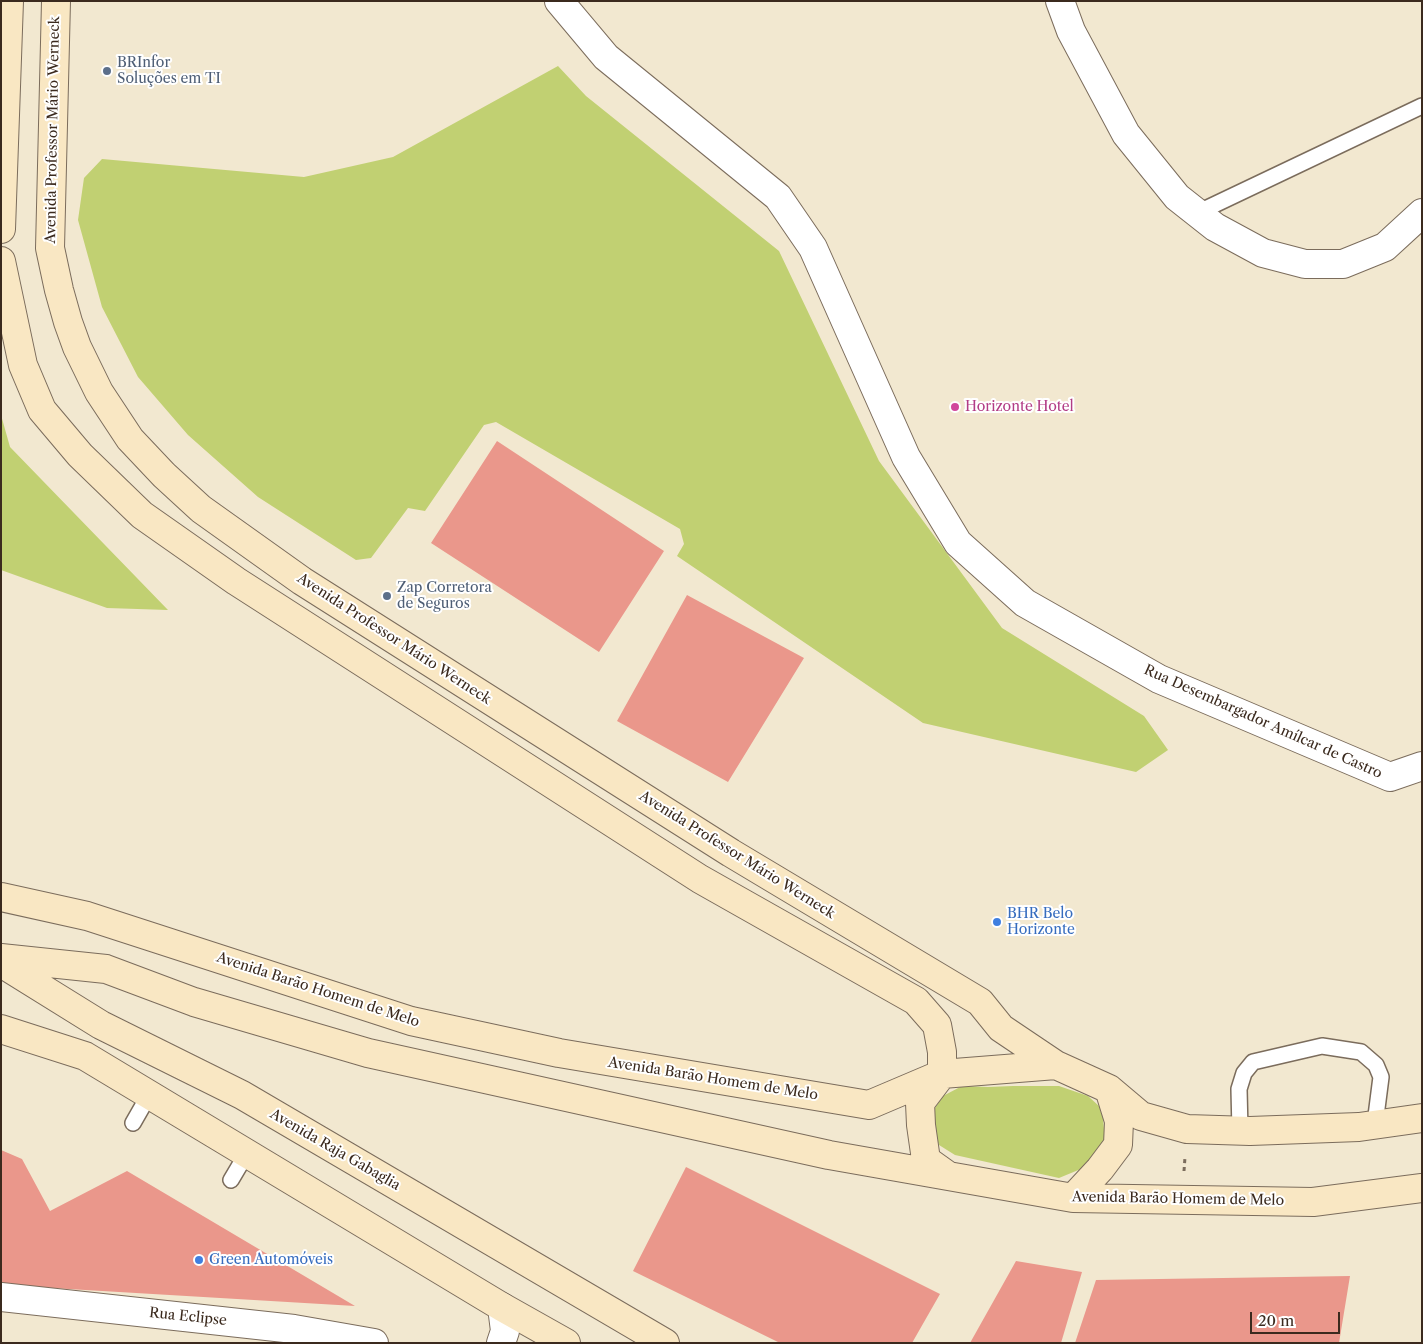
<!DOCTYPE html>
<html>
<head>
<meta charset="utf-8">
<style>
  body { margin:0 }
  #map { position:relative; width:1423px; height:1344px; overflow:hidden; background:#f2e8d0; font-family:"Libre Caslon Text",serif }
  canvas { display:block }
  .frame { position:absolute; inset:0; border:2px solid #3b2a1e; pointer-events:none }
  .scale { position:absolute; left:1250px; top:1312px; width:90px; height:22px; box-sizing:border-box; border:2px solid #3b2a1e; border-top:0; padding-left:6px; font-size:15px; line-height:18px; white-space:nowrap; color:#3b2a1e; -webkit-text-stroke:4px #fff; paint-order:stroke }
</style>
</head>
<body>
<div id="map">
<canvas width="1423" height="1344"></canvas>
<div class="frame"></div>
<div class="scale">20 m</div>
</div>
<script>
const g = document.querySelector('canvas').getContext('2d');
g.lineJoin = 'round';
function fillPath(path, color) { g.fillStyle = color; g.fill(path, 'evenodd'); }
const toPath = rows => new Path2D(rows.map(r => 'M' + r).join(''));
function strokePath(path, color, width, dash) { g.strokeStyle = color; g.lineWidth = width; g.lineCap = dash ? 'butt' : 'round'; g.setLineDash(dash || []); g.stroke(path); }
function label(font, color, halo, rows, align = 'center') {
  g.font = font + ' "Libre Caslon Text",serif'; g.lineWidth = 4; g.setLineDash([]); g.textBaseline = 'middle'; g.strokeStyle = halo; g.fillStyle = color; for (const [text, x, y, turn = 0] of rows) {
    g.save(); g.translate(x, y); g.rotate((+turn || 0) * Math.PI / 180); g.textAlign = isNaN(turn) ? turn : align; if (halo) g.strokeText(text, 0, 0); g.fillText(text, 0, 0); g.restore();
  }
}
const green = toPath([
  [558,66,586,96,779,251,879,461,1002,628,1144,716,1168,750,1136,772,923,723,677,556,684,544,680,529,496,422,484,425,425,511,408,508,371,558,356,560,258,497,188,435,138,377,102,307,78,220,84,178,102,159,304,177,393,157],
  [1,415,10,447,168,610,107,608,1,570],
  [962,1086,988,1087,1013,1086,1059,1086,1088,1096,1099,1106,1103,1118,1105,1140,1088,1166,1059,1178,955,1155,939,1145,933,1128,933,1111,943,1096]
]);
const building = toPath([
  [497,441,664,551,599,652,431,543],
  [687,595,804,658,728,782,617,721],
  [1,1150,22,1159,50,1211,127,1171,355,1306,1,1285],
  [686,1167,940,1294,912,1343,780,1343,633,1271],
  [1016,1261,1082,1272,1061,1343,970,1343],
  [1350,1276,1339,1343,1075,1343,1096,1280]
]);
const path = toPath([
  [1184,1171,1185,1157]
]);
const lane = toPath([
  [1197,213,1422,106],
  [133,1123,149,1095],
  [1240,1131,1239,1089,1244,1073,1253,1062,1322,1046,1361,1052,1376,1065,1381,1077,1376,1116,1377,1124],
  [231,1180,247,1153]
]);
const street = toPath([
  [559,1,606,57,778,197,813,248,906,457,958,543,1025,603,1159,679,1390,777,1422,766],
  [1060,1,1071,31,1126,134,1177,197,1215,227,1263,253,1305,264,1343,264,1385,247,1422,213],
  [1,1297,294,1329,374,1343],
  [501,1343,505,1331,502,1307]
]);
const secondary = toPath([
  [56,1,50,248,59,290,68,322,77,347,99,392,130,439,164,475,201,509,302,581,731,853,980,1002,1001,1028,1056,1065],
  [1,229,9,1],
  [1,261,23,365,42,410,80,455,142,515,236,581,700,879,916,1001,937,1025,942,1052,942,1074],
  [1,897,87,916,411,1021,559,1053,869,1105,942,1074,1056,1065,1109,1089,1141,1116,1187,1129,1250,1131,1359,1127,1422,1118],
  [1,958,106,969,194,1002,368,1053,829,1155,1073,1198,1313,1202,1422,1188],
  [1,963,101,1025,242,1095,665,1343],
  [1,1029,85,1056,502,1307,566,1343],
  [942,1074,920,1103,921,1125,926,1160,947,1175],
  [1073,1198,1100,1169,1118,1145,1119,1121,1109,1089]
]);
const markers = [
  [107,71,5,"#5c6f8a"],
  [955,407,5,"#d1479c"],
  [387,596,5,"#5c6f8a"],
  [997,922,5,"#3f7fe0"],
  [199,1260,5,"#3f7fe0"]
];
const serviceNames = [
  ["BRInfor",117,63],
  ["Soluções em TI",117,79],
  ["Zap Corretora",397,588],
  ["de Seguros",397,604]
];
const streetNames = [
  ["Avenida Professor Mário Werneck",53,130,-89],
  ["Avenida Professor Mário Werneck",394,639,33],
  ["Rua Desembargador Amílcar de Castro",1263,722,24],
  ["Avenida Professor Mário Werneck",737,855,32],
  ["Avenida Barão Homem de Melo",318,990,18],
  ["Avenida Barão Homem de Melo",713,1079,9],
  ["Avenida Raja Gabaglia",335,1150,30],
  ["Avenida Barão Homem de Melo",1178,1199,1],
  ["Rua Eclipse",188,1317,6]
];
const hotelNames = [
  ["Horizonte Hotel",965,407]
];
const shopNames = [
  ["BHR Belo",1007,914],
  ["Horizonte",1007,930],
  ["Green Automóveis",209,1260]
];
fillPath(green, '#c1d072');
fillPath(building, '#ea978b');
strokePath(lane, '#7b6c5c', 18);
strokePath(street, '#7b6c5c', 30);
strokePath(secondary, '#7b6c5c', 30);
strokePath(path, '#7b6c5c', 3, [4, 4]);
strokePath(lane, '#fff', 15);
strokePath(street, '#fff', 28);
strokePath(secondary, '#f9e7c3', 28);
for (const [x, y, r, color] of markers) { const dot = new Path2D(); dot.arc(x, y, r, 0, 2 * Math.PI); g.fillStyle = color; g.fill(dot); strokePath(dot, '#fff', 2); }
label('14px', '#4e5e75', '#fff', serviceNames, 'left');
label('14px', '#3b2a1e', '#fff', streetNames);
label('14px', '#b23c85', '#fff', hotelNames, 'left');
label('14px', '#366cbe', '#fff', shopNames, 'left');
</script>
</body>
</html>
